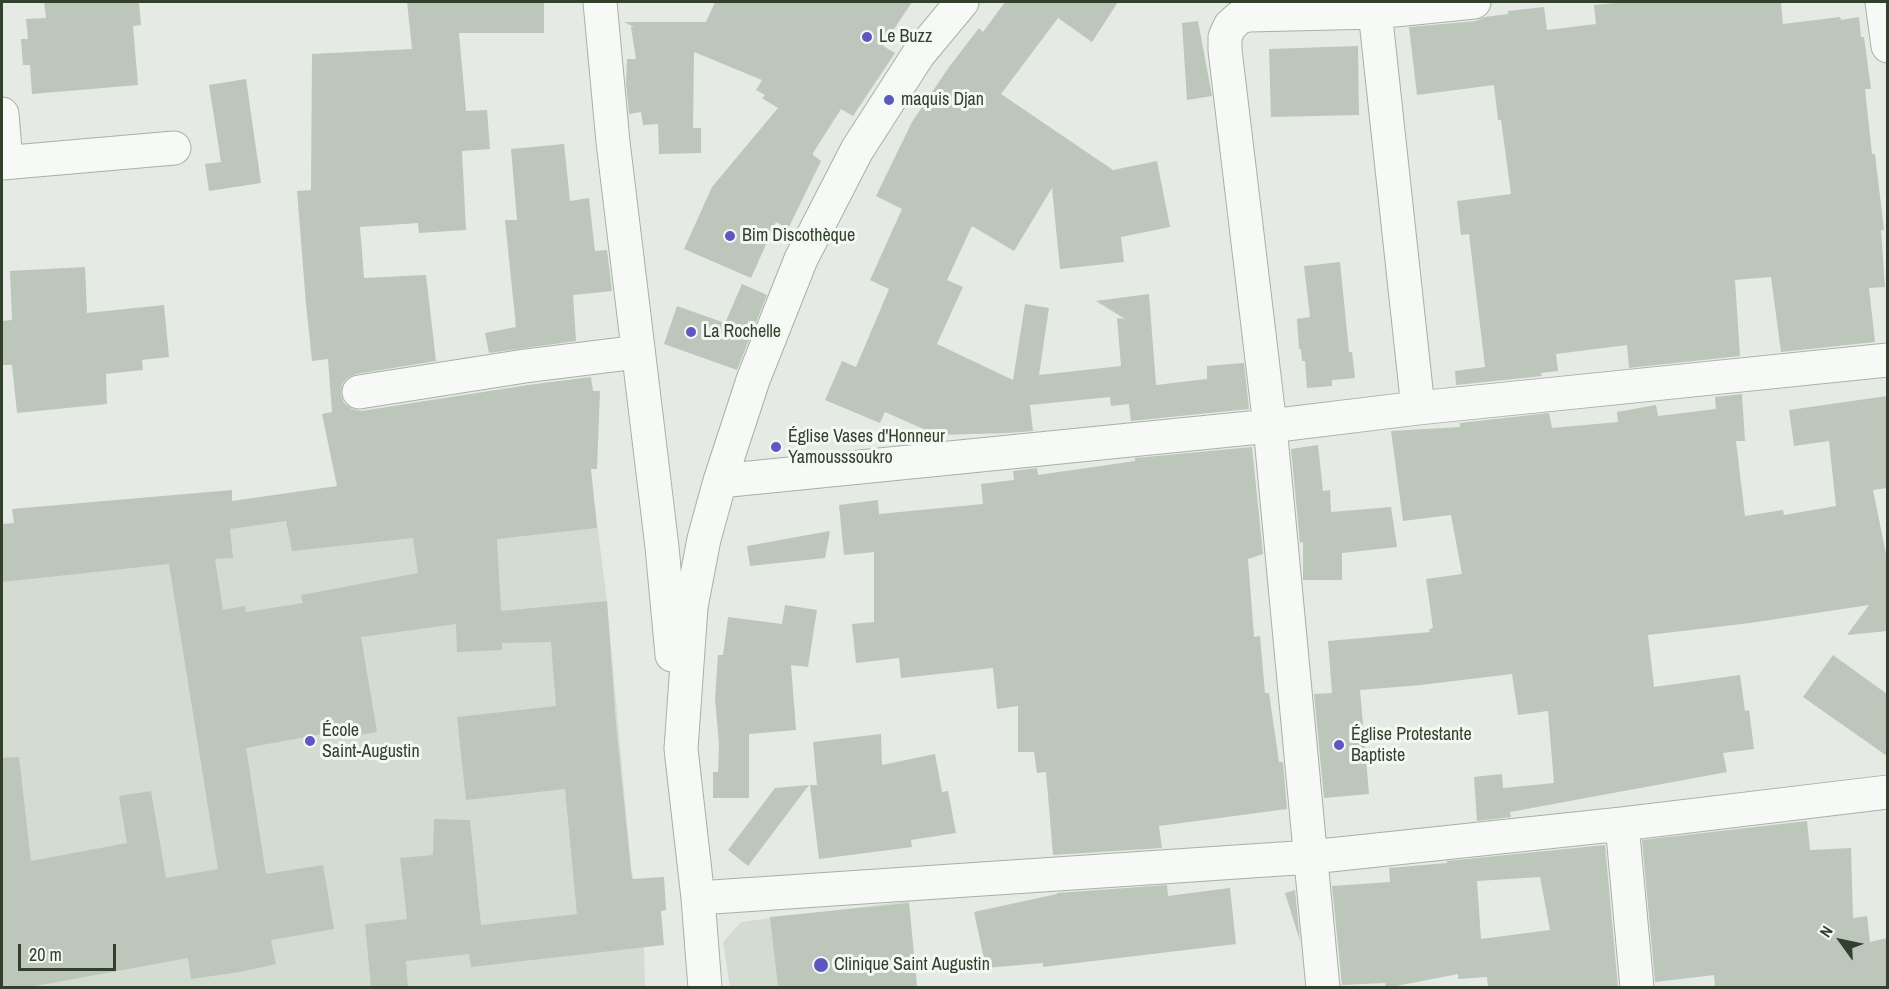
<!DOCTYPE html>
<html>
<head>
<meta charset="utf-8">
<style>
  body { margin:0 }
  #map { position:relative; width:1889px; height:989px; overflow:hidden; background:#e5eae4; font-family:"Archivo Narrow",sans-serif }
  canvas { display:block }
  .frame { position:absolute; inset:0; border:3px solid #31412d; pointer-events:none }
  .north { position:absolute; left:1811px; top:911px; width:60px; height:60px; -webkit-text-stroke:4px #f4f8f3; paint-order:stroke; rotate:303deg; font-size:16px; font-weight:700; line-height:24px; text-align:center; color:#31412d }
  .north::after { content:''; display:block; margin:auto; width:21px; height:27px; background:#31412d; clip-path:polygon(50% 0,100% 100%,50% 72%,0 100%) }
  .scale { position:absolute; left:18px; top:944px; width:98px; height:27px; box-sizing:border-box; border:3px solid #31412d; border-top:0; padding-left:8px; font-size:18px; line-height:21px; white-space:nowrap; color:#31412d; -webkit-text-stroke:4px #f4f8f3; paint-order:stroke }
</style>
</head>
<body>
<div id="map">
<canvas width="1889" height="989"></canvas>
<div class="frame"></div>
<div class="north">N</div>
<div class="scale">20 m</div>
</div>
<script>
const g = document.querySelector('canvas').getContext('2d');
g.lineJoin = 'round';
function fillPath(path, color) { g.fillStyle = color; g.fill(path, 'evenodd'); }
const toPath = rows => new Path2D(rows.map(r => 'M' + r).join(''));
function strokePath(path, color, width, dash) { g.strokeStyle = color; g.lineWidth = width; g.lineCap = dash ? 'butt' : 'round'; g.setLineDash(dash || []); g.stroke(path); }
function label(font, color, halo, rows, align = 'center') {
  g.font = font + ' "Archivo Narrow",sans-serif'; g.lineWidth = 6; g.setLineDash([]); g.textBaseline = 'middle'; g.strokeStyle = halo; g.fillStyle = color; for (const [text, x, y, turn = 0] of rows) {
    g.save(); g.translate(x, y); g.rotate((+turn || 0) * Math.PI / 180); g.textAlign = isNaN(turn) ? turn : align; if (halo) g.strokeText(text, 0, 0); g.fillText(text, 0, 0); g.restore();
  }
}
const built = toPath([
  [592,483,607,601,631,868,640,907,644,947,645,987,2,987,2,549],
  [909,901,917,987,730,987,723,942,741,922]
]);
const building = toPath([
  [44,2,139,2,141,25,133,26,138,85,32,94,30,65,23,65,21,39,28,39,26,19,46,18],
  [407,2,544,2,544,33,459,33,466,111,487,110,490,149,462,151,466,230,419,233,418,223,360,227,364,278,426,275,436,361,356,374,347,378,342,385,341,395,344,403,352,409,361,411,528,385,591,377,593,391,600,391,597,469,591,469,597,528,497,539,501,611,607,601,616,725,632,879,664,877,666,910,661,911,664,945,471,967,469,954,406,961,408,987,371,987,365,924,407,919,400,858,433,855,434,819,470,820,481,925,577,914,565,789,466,800,457,717,556,706,551,642,502,643,502,650,457,652,456,624,361,637,377,732,328,740,327,733,246,748,266,874,323,865,334,929,271,940,276,964,240,972,191,979,188,958,30,987,2,987,2,758,19,757,31,861,127,843,119,796,151,791,166,878,218,869,169,564,2,582,2,524,14,523,12,509,232,490,232,501,337,486,322,414,332,412,328,359,312,361,306,304,297,191,311,190,312,54,412,49],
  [286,521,292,551,413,538,418,573,301,595,303,603,246,612,245,606,223,610,215,559,233,558,230,529],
  [715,2,912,2,883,46,895,53,853,116,841,109,813,153,813,155,821,161,788,229,776,222,751,278,684,249,712,187,778,108,762,98,765,95,756,90,762,80,694,52,693,128,701,128,701,153,659,154,658,124,643,125,641,112,629,114,626,84,627,59,636,59,631,27,634,27,624,22,706,22],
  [1005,2,1118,2,1092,42,1058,18,1001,94,1113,170,1157,161,1170,227,1121,237,1124,262,1060,269,1052,188,1014,251,972,226,947,280,963,287,937,344,1013,380,1025,304,1049,308,1039,375,1121,366,1117,318,1125,319,1096,301,1149,294,1156,385,1207,379,1207,366,1244,363,1249,409,1131,421,1129,404,1111,406,1110,397,1030,405,1033,431,1008,433,937,435,885,412,880,423,825,400,842,361,856,367,889,289,870,280,902,209,876,196,912,122,949,67,979,28,983,32],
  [1625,2,1781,2,1783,24,1840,17,1841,20,1859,17,1861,37,1864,37,1871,89,1865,89,1872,154,1875,154,1884,230,1881,230,1885,287,1869,288,1875,342,1781,352,1771,277,1735,280,1740,356,1629,368,1627,345,1556,354,1558,371,1541,373,1542,376,1456,385,1455,371,1485,367,1469,234,1461,235,1457,201,1511,194,1501,120,1498,120,1494,85,1417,95,1409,27,1476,21,1485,17,1508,14,1508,11,1544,7,1547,30,1596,24,1594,5],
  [1198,21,1212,96,1187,100,1182,23],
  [1358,46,1359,115,1271,117,1269,49],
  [246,79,261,183,209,191,205,164,221,162,209,85],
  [564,144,570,201,589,198,595,251,607,250,612,291,573,295,576,341,489,353,485,333,516,327,505,220,517,220,511,149],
  [1340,262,1349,352,1352,352,1355,378,1332,380,1332,386,1307,388,1305,361,1302,361,1301,349,1299,349,1297,319,1310,317,1304,266],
  [85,267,87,313,164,305,169,357,142,360,143,370,106,374,107,404,17,413,12,365,2,365,2,321,12,320,10,271],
  [742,284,767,295,737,370,664,344,677,306,725,323],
  [1742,394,1745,441,1736,441,1745,516,1783,510,1784,515,1836,506,1829,441,1794,446,1789,410,1887,396,1887,488,1873,490,1887,559,1887,631,1847,635,1869,605,1750,623,1648,635,1654,687,1740,675,1745,711,1749,710,1754,749,1723,753,1727,772,1510,812,1511,817,1477,821,1474,777,1502,774,1503,788,1554,783,1548,711,1518,715,1512,674,1421,685,1360,690,1369,794,1324,798,1314,694,1332,693,1328,641,1430,632,1429,629,1433,628,1426,579,1462,574,1451,515,1403,521,1391,431,1460,427,1460,423,1549,413,1552,428,1618,422,1617,412,1656,405,1658,416,1716,409,1715,397],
  [1318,445,1323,491,1330,490,1331,512,1391,507,1397,547,1342,553,1342,580,1303,580,1303,542,1300,543,1291,449],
  [1252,447,1263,554,1248,559,1254,637,1260,636,1265,693,1269,693,1279,762,1283,762,1287,809,1159,826,1162,848,1053,855,1046,772,1037,773,1034,752,1018,752,1018,706,997,709,993,668,901,678,899,658,856,663,852,624,874,622,874,552,844,555,839,505,878,500,879,514,983,504,981,484,1014,480,1013,471,1037,468,1038,475,1135,461,1135,458],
  [830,531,825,558,750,566,747,546],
  [785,605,817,610,808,667,791,665,796,730,749,734,749,798,713,798,713,772,718,772,719,744,715,699,718,655,723,655,728,617,782,624],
  [1833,655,1887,694,1887,756,1803,697],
  [881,734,882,765,935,754,942,792,948,791,956,833,911,840,912,847,819,859,810,785,817,785,813,742],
  [809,785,748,866,728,850,775,788],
  [1807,821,1810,850,1851,848,1853,918,1867,916,1870,942,1887,938,1887,987,1715,987,1714,975,1655,982,1642,840],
  [1605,845,1618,987,1488,987,1487,977,1458,979,1458,974,1391,987,1386,987,1385,983,1342,985,1332,886,1390,882,1389,868,1447,863,1447,861],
  [1540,877,1550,930,1481,939,1477,881],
  [1167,885,1168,896,1230,888,1236,944,1043,967,1043,963,986,968,974,912,1057,894,1057,893],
  [1295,890,1300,941,1285,893],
  [909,903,917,987,778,987,770,917]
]);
const minor = toPath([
  [600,2,613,142,662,547,672,655],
  [1374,2,1418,408],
  [1882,2,1888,46],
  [2,114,6,162],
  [2,163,174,148],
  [359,392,525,366,638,352],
  [720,481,1270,426,1418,408,1888,360],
  [1622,824,1637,988],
  [698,898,1311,857,1622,824,1888,792],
  [705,988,698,898,681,749,691,607,704,539,720,481,753,380,801,259,857,150,918,55,962,2],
  [1323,988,1270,426,1225,50,1225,37,1230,26,1240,17,1249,15,1375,12,1474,2]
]);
const markers = [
  [867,37,6,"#5c58c0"],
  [889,100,6,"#5c58c0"],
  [730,236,6,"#5c58c0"],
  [691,332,6,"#5c58c0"],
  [776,447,6,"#5c58c0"],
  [310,741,6,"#5c58c0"],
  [1339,745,6,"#5c58c0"],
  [821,965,8,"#5c58c0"]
];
const poiNames = [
  ["Le Buzz",879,37],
  ["maquis Djan",901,100],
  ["Bim Discothèque",742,236],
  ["La Rochelle",703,332],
  ["Église Vases d'Honneur",788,437],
  ["Yamousssoukro",788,458],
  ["École",322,731],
  ["Saint-Augustin",322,752],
  ["Église Protestante",1351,735],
  ["Baptiste",1351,756],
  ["Clinique Saint Augustin",834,965]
];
fillPath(built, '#d4dcd2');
fillPath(building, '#bdc6bb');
strokePath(minor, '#a8b1a6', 35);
strokePath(minor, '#f6f9f6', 33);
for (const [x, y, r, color] of markers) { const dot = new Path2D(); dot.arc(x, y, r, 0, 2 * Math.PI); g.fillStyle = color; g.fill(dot); strokePath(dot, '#f4f8f3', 2); }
label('18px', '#31412d', '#f4f8f3', poiNames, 'left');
</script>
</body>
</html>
